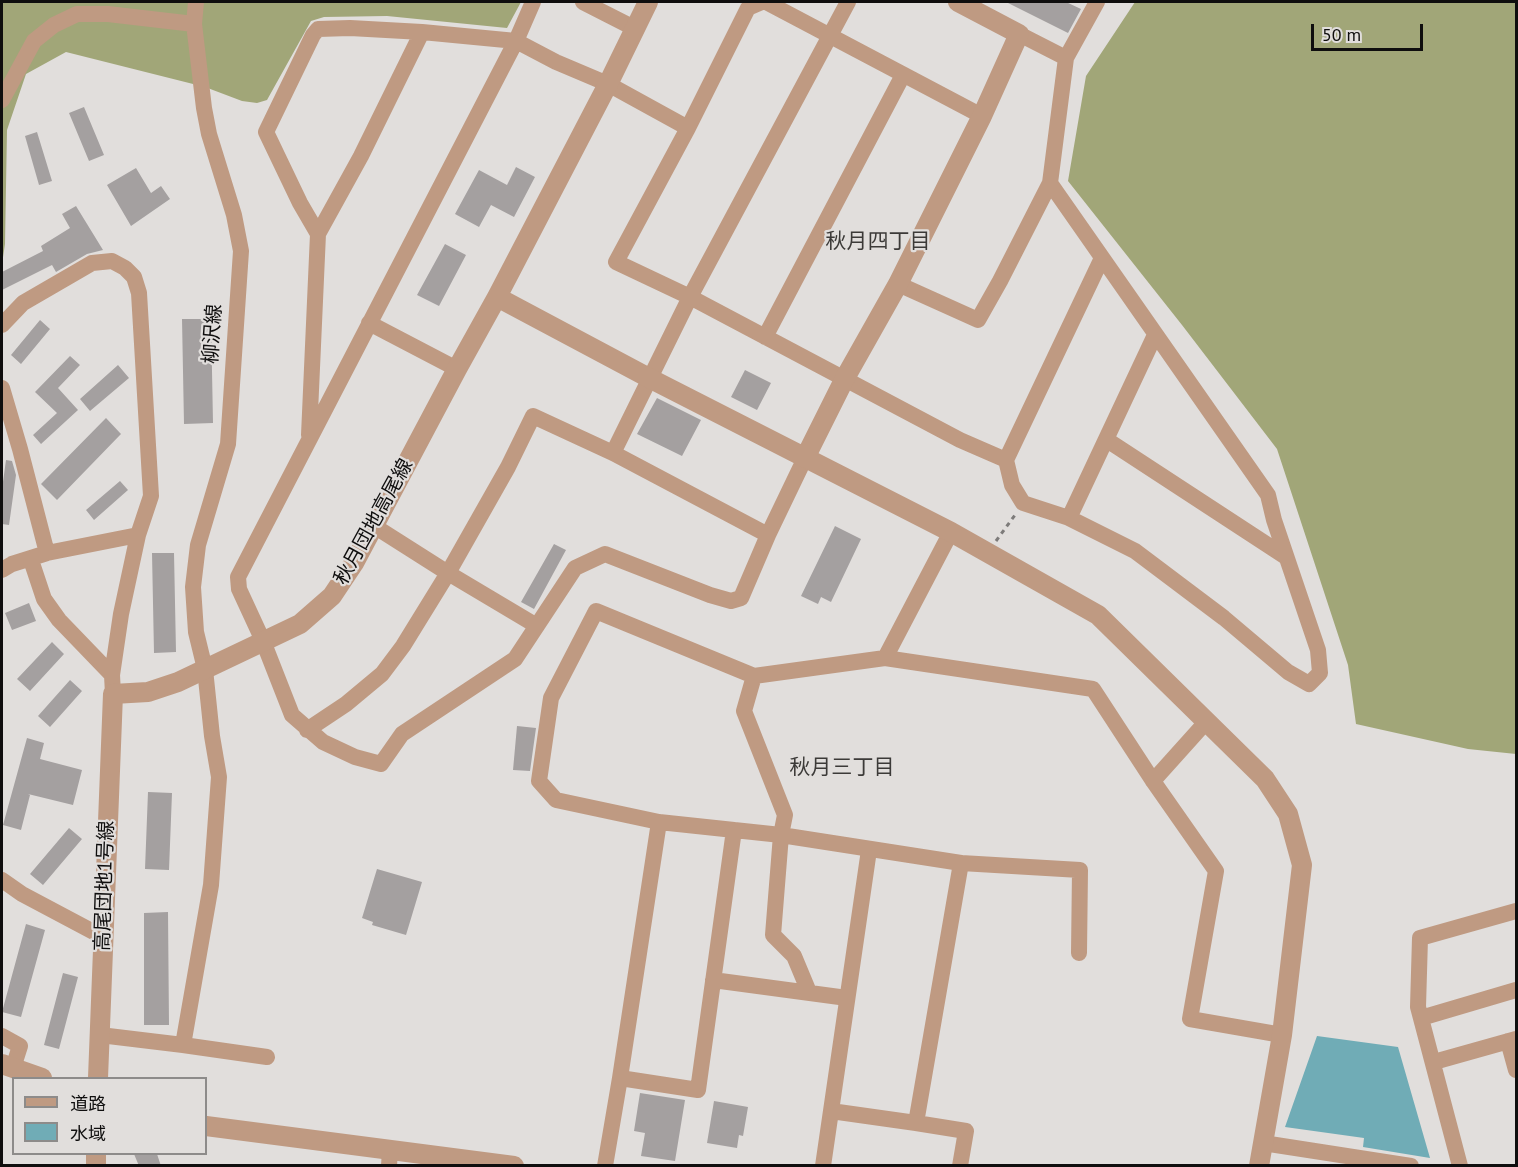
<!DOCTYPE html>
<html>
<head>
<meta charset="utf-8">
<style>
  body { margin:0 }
  #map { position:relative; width:1518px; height:1167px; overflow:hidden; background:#e1dedc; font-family:"PT Sans","Noto Sans JP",sans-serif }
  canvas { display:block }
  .frame { position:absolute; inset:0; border:3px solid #0f0e0e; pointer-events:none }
  .legend { position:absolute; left:12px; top:1077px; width:195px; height:78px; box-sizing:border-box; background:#e1dedc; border:2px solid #8d8b8a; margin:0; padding:8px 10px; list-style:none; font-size:18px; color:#0f0e0e }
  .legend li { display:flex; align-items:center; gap:12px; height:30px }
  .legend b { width:30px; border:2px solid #8d8b8a }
  .scale { position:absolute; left:1311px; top:24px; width:112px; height:27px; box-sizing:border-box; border:3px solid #0f0e0e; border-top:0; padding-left:8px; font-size:18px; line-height:21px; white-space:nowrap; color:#0f0e0e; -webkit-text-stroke:4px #e1dedc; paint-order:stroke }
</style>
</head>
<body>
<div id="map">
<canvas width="1518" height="1167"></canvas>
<div class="frame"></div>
<ul class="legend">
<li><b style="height:8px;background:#bf9a82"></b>道路</li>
<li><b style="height:16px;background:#70acb6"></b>水域</li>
</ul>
<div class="scale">50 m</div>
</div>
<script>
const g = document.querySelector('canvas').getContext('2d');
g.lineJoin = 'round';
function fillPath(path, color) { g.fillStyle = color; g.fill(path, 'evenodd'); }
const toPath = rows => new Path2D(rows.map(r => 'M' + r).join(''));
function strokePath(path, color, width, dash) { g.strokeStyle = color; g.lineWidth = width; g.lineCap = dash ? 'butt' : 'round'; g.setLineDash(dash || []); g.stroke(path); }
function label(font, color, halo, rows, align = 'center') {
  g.font = font + ' "PT Sans","Noto Sans JP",sans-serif'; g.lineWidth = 4.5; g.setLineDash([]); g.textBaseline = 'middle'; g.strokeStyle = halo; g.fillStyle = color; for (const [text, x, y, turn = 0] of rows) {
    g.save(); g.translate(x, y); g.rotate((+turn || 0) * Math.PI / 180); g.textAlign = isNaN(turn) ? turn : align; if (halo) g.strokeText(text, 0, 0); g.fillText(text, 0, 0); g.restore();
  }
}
const forest = toPath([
  [2,2,521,2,507,28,387,16,324,17,311,21,267,100,257,103,242,101,205,87,66,52,26,74,7,130,5,244,2,264],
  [1135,2,1516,2,1516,754,1468,749,1356,724,1348,665,1277,449,1182,325,1068,181,1086,76]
]);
const water = toPath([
  [1317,1036,1398,1047,1430,1158,1363,1147,1364,1138,1285,1127]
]);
const building = toPath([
  [1006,2,1066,2,1081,9,1068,33],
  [84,107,104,155,89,161,69,113],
  [37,132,52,181,39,185,25,136],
  [516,167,535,177,514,217,491,205,479,227,455,214,479,170,507,185],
  [136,168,151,193,161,186,170,199,131,226,107,185],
  [76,206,103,250,87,254,56,272,52,265,2,290,2,272,43,251,41,246,70,228,62,214],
  [445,244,466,255,439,306,417,295],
  [182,319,211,319,213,423,184,424],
  [40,320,50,329,21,364,11,355],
  [70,356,80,365,58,388,78,410,41,444,33,435,57,413,35,392],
  [118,365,129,378,90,411,80,399],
  [745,370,771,383,757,410,731,397],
  [657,398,701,420,682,456,637,434],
  [106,418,121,434,57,500,41,484],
  [6,460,12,461,16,475,9,525,2,524,2,489],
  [120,481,128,490,94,520,86,510],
  [835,526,861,539,831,602,821,597,818,604,801,596],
  [554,544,566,550,534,609,521,602],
  [152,553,174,553,176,652,154,653],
  [29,603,36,621,12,630,5,613],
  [52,642,64,654,30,691,17,679],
  [70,680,82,691,50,727,38,716],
  [517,726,536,728,530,771,513,770],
  [27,738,44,743,40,759,82,770,73,805,28,794,30,795,21,830,3,825],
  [148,792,172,793,169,870,145,869],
  [69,828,82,839,43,885,30,874],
  [377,869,422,882,406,935,372,925,373,922,362,918],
  [168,912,169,1025,144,1025,144,913],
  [26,924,45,930,21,1017,2,1012],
  [63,973,78,977,59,1049,44,1045],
  [640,1093,685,1100,675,1161,641,1156,645,1133,634,1131],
  [714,1101,748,1107,743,1136,739,1135,737,1148,707,1143],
  [134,1154,157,1154,161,1166,139,1166]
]);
const path = toPath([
  [996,541,1015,515]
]);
const minor = toPath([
  [533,2,516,41,238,577,239,589,263,641,292,715,323,742,355,757,381,764,402,734,515,659,575,568,605,554,710,595,731,601,741,598,768,535,805,458],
  [583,2,634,28],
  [762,2,748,8,688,128,616,262,690,297,960,440,1006,460],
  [766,2,982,116],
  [1019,34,1066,58],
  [2,100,34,41,54,25,77,14,108,14,194,24],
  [1050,183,1268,495,1274,520,1318,650,1320,673,1309,684,1288,672,1224,618,1135,551,1069,518,1023,503,1012,485,1006,460,1102,258],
  [318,234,361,156,422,32],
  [898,284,978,320,1000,281,1050,183,1066,58,1097,2],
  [369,323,457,369],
  [2,325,23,303,92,263,112,261,125,268,134,277,139,293,151,496,138,535,121,614,112,675,113,694],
  [765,337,903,75],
  [2,388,20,449,47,553],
  [309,435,318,234,300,203,266,132,313,35,318,29,350,28,422,32,516,41,556,62,608,84,688,128],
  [1107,440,1286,557],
  [613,453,690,297,848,2],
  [1069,518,1155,335],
  [374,526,448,573,537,626],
  [31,560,44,599,59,620,112,675],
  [2,570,12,564,47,553,138,535],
  [885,658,951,532],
  [754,676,744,711,785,815,781,835,773,935,794,956,809,992],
  [307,730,346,704,382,674,403,646,448,573,508,467,533,416,613,453,768,535],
  [1153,781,1206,722],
  [2,880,22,894,103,937],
  [1079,953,1080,870,961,863,781,835,659,822,556,800,539,781,551,698,596,611,754,676,885,658,1093,689,1153,781,1216,871,1190,1019,1282,1035],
  [713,980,847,998],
  [1421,1018,1516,990],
  [100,1035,183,1045,211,885,219,777,212,736,205,669,196,632,193,587,198,545,228,444,241,251,234,215,209,134,204,108,194,24,196,2],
  [2,1036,20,1046,13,1068],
  [1508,1041,1516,1070],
  [183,1045,267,1057],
  [1434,1062,1516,1039],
  [620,1078,698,1090,734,830],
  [831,1111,916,1123],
  [1263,1143,1411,1166],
  [389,1166,390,1150],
  [605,1166,620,1078,659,822],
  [823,1166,869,850],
  [960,1166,966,1131,916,1123,961,863],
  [1460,1166,1418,1007,1420,938,1516,911]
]);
const tertiary = toPath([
  [497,297,651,379,951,532,1098,615,1265,779,1288,814,1302,865,1282,1035,1259,1166],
  [805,458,845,378,898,284,982,116,1019,34,958,2],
  [2,1064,42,1078],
  [98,1078,113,694,148,692,178,682,300,624,332,596,354,563,457,369,497,297,608,84,648,2],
  [206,1126,514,1166],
  [96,1166,96,1154]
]);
const streetNames = [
  ["柳沢線",213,334,-86],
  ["秋月団地高尾線",374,522,-61],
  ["高尾団地1号線",105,886,-88]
];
const neighbourhoodNames = [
  ["秋月四丁目",878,242],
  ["秋月三丁目",842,768]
];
fillPath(forest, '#a1a678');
fillPath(water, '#70acb6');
fillPath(building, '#a4a0a0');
strokePath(path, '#7d7b7a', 3, [4.5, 4.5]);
strokePath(minor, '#bf9a82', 16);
strokePath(tertiary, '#bf9a82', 20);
label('20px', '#0f0e0e', '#e1dedc', streetNames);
label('21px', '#3c3a38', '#e1dedc', neighbourhoodNames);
</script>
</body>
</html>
